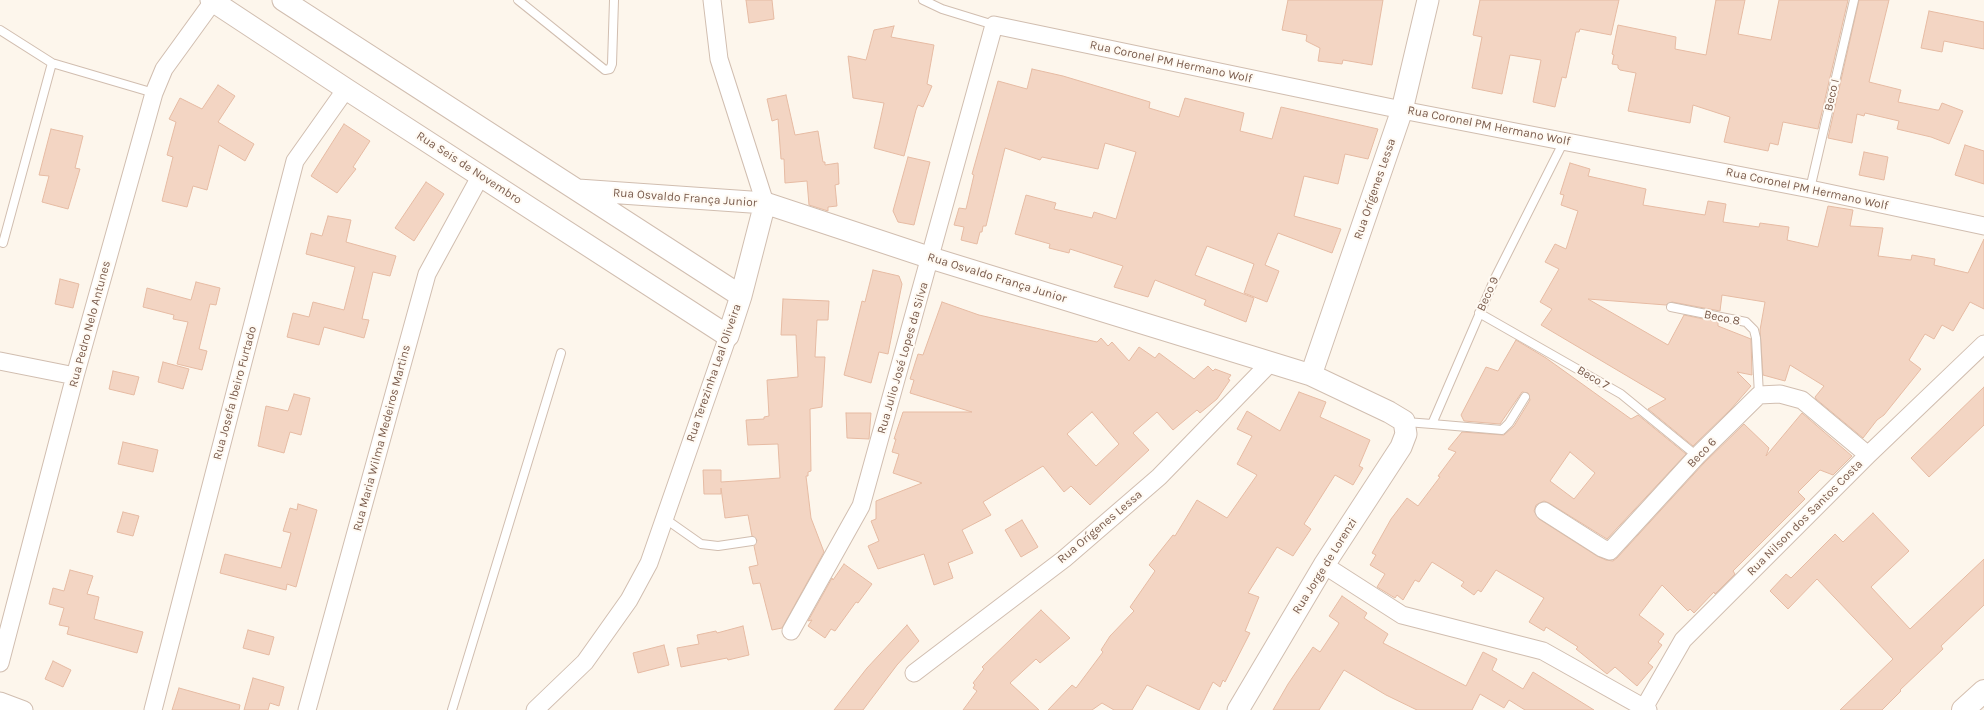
<!DOCTYPE html>
<html>
<head>
<meta charset="utf-8">
<style>
  body { margin:0 }
  canvas { display:block; background:#fdf6ec }
</style>
</head>
<body>
<canvas width="1984" height="710"></canvas>
<script>
const g = document.querySelector('canvas').getContext('2d');
g.lineJoin = 'round';
function fillPath(path, color) { g.fillStyle = color; g.fill(path, 'evenodd'); }
const toPath = rows => new Path2D(rows.map(r => 'M' + r).join(''));
function strokePath(path, color, width, dash) { g.strokeStyle = color; g.lineWidth = width; g.lineCap = dash ? 'butt' : 'round'; g.setLineDash(dash || []); g.stroke(path); }
function label(font, color, halo, rows, align = 'center') {
  g.font = font + ' Karla,sans-serif'; g.lineWidth = 4; g.setLineDash([]); g.textBaseline = 'middle'; g.strokeStyle = halo; g.fillStyle = color; for (const [text, x, y, turn = 0] of rows) {
    g.save(); g.translate(x, y); g.rotate((+turn || 0) * Math.PI / 180); g.textAlign = isNaN(turn) ? turn : align; if (halo) g.strokeText(text, 0, 0); g.fillText(text, 0, 0); g.restore();
  }
}
const building = toPath([
  [746,0,772,0,774,19,749,23,746,0],
  [1288,0,1383,0,1372,65,1343,60,1342,64,1318,61,1320,48,1306,41,1307,35,1282,30,1288,0],
  [1480,0,1619,0,1611,35,1580,29,1579,32,1576,32,1566,78,1562,77,1555,107,1533,102,1541,60,1510,55,1502,94,1472,88,1482,37,1473,35,1480,0],
  [1716,0,1745,0,1738,34,1771,40,1779,0,1848,0,1818,129,1783,122,1778,145,1770,143,1768,151,1724,142,1730,117,1693,105,1690,123,1628,111,1636,73,1620,70,1618,68,1618,65,1612,64,1614,55,1612,54,1618,25,1676,37,1675,49,1706,55,1716,0],
  [1859,0,1889,0,1869,82,1901,90,1898,102,1937,110,1939,110,1942,103,1963,111,1949,144,1931,137,1897,129,1899,121,1865,113,1864,116,1857,114,1852,143,1828,138,1859,0],
  [1929,11,1984,22,1984,49,1944,41,1942,52,1921,48,1929,11],
  [894,26,891,37,934,45,927,84,932,86,923,107,918,105,916,110,904,156,874,148,884,103,853,98,848,56,866,60,874,30,894,26],
  [1032,69,1063,76,1150,102,1149,108,1179,117,1185,98,1244,113,1240,131,1272,139,1281,107,1378,129,1368,159,1345,154,1338,184,1304,176,1294,216,1341,229,1332,253,1278,233,1265,265,1279,271,1267,302,1244,293,1254,264,1207,246,1195,275,1254,298,1246,322,1204,305,1206,300,1155,280,1148,297,1114,287,1123,266,1070,249,1069,253,1049,248,1050,244,1015,234,1026,195,1056,203,1054,209,1092,218,1094,212,1116,219,1136,152,1105,143,1098,169,1042,157,1040,160,1005,148,986,226,983,226,982,232,980,232,977,244,961,240,964,227,954,225,959,208,966,209,974,175,972,174,998,81,1027,89,1032,69],
  [218,85,235,96,218,122,254,144,245,161,219,145,207,190,193,186,187,207,162,201,173,157,167,155,176,122,169,119,180,98,202,109,218,85],
  [786,95,795,135,818,131,823,162,825,162,825,165,838,163,839,184,835,185,837,206,828,207,828,211,809,205,807,181,785,183,784,159,781,159,778,119,772,121,767,99,786,95],
  [344,124,370,141,353,167,356,169,337,193,311,176,344,124],
  [51,129,83,136,75,168,80,169,68,209,42,202,49,176,39,175,51,129],
  [1965,145,1984,151,1984,184,1955,175,1965,145],
  [1864,152,1888,157,1884,180,1859,175,1864,152],
  [908,157,930,162,914,225,898,222,893,211,908,157],
  [1570,163,1590,169,1588,176,1646,189,1643,205,1705,215,1708,201,1726,204,1723,222,1759,227,1760,223,1789,227,1787,240,1818,247,1828,206,1853,210,1850,226,1883,228,1878,256,1911,260,1912,255,1935,259,1934,265,1968,273,1984,239,1984,309,1970,302,1953,331,1942,325,1934,339,1925,334,1909,360,1921,369,1884,415,1877,420,1863,438,1816,399,1815,397,1824,386,1790,365,1785,381,1763,375,1760,330,1765,302,1722,295,1720,311,1672,302,1666,305,1588,299,1668,345,1684,315,1718,322,1718,326,1751,339,1752,375,1737,372,1751,386,1731,409,1693,446,1648,409,1666,399,1541,325,1552,309,1540,302,1559,269,1545,262,1555,244,1566,249,1578,211,1561,205,1564,195,1560,194,1570,163],
  [426,182,444,194,414,241,395,228,426,182],
  [328,216,351,220,346,242,396,256,390,276,373,272,362,319,369,320,364,338,324,327,319,345,287,337,293,313,309,317,313,302,344,310,355,267,306,254,311,233,322,236,328,216],
  [873,270,899,276,902,284,888,354,879,352,871,383,844,375,862,301,865,302,873,270],
  [60,279,79,284,73,308,55,304,60,279],
  [196,282,220,288,216,305,210,304,199,349,207,351,202,370,177,364,188,322,173,319,174,315,143,307,147,288,191,300,196,282],
  [783,299,829,301,828,320,817,320,815,357,825,357,822,407,810,409,811,471,808,472,808,476,806,476,811,518,824,552,782,628,772,630,760,583,753,584,749,567,758,565,754,546,757,540,752,536,748,515,725,518,721,488,721,494,704,494,703,470,721,470,721,482,780,478,778,444,748,445,746,420,764,419,764,417,769,416,767,380,798,377,796,335,781,335,783,299],
  [942,302,979,315,1097,342,1101,338,1108,346,1112,342,1129,361,1139,347,1155,358,1159,353,1194,379,1208,366,1213,371,1215,369,1231,375,1228,379,1230,380,1217,399,1200,413,1197,410,1173,430,1157,412,1133,433,1149,450,1090,505,1071,486,1064,492,1043,466,983,502,991,515,962,530,973,553,948,563,953,578,934,585,924,554,878,569,868,546,879,541,871,521,876,519,876,501,922,483,893,473,899,454,892,452,896,439,894,439,903,412,972,412,910,393,914,380,910,379,918,354,923,355,942,302],
  [1092,412,1119,444,1096,466,1067,434,1092,412],
  [1516,340,1546,358,1631,419,1638,415,1686,454,1607,539,1549,503,1544,501,1536,505,1534,511,1539,519,1597,556,1606,560,1613,561,1617,558,1704,463,1744,424,1769,448,1766,456,1802,413,1852,456,1833,475,1820,470,1798,492,1805,499,1733,571,1735,574,1715,594,1714,592,1694,613,1690,609,1688,611,1662,585,1639,615,1664,634,1658,642,1662,645,1648,663,1653,667,1637,686,1615,667,1607,674,1576,649,1578,647,1546,627,1544,631,1529,622,1544,598,1496,570,1481,592,1478,590,1474,595,1461,586,1464,582,1432,562,1419,582,1415,580,1403,600,1397,595,1395,598,1377,587,1385,574,1370,565,1376,555,1372,553,1391,519,1407,498,1418,506,1440,477,1438,476,1456,452,1448,449,1462,432,1504,435,1514,426,1530,400,1528,393,1522,392,1500,424,1464,421,1461,415,1486,367,1498,371,1516,340],
  [1570,452,1595,473,1574,499,1550,481,1570,452],
  [163,362,189,369,183,389,158,382,163,362],
  [113,371,139,377,134,395,109,389,113,371],
  [1984,387,1984,425,1929,477,1911,458,1984,387],
  [1299,392,1326,402,1320,417,1370,440,1359,466,1363,468,1353,485,1335,475,1304,524,1311,529,1293,556,1277,547,1248,593,1259,597,1245,631,1250,633,1225,682,1223,680,1220,687,1213,682,1199,710,1147,685,1132,710,1114,710,1102,703,1092,710,1048,710,1072,685,1076,688,1103,652,1101,650,1110,636,1134,611,1130,607,1155,571,1149,565,1173,535,1175,536,1197,500,1227,518,1257,475,1237,464,1252,436,1237,429,1247,411,1280,431,1299,392],
  [294,394,310,398,301,435,290,432,284,453,258,446,266,406,288,411,294,394],
  [846,413,871,413,869,439,847,438,846,413],
  [123,442,158,450,153,472,118,464,123,442],
  [298,504,317,510,296,587,287,584,286,590,220,573,225,554,281,568,291,533,283,531,290,508,297,510,298,504],
  [123,512,139,516,133,536,117,532,123,512],
  [1873,513,1909,551,1871,587,1910,629,1984,559,1984,605,1941,646,1943,649,1900,690,1901,691,1882,710,1840,710,1893,659,1817,579,1788,609,1770,591,1786,574,1791,578,1835,534,1843,542,1873,513],
  [1022,520,1038,547,1021,557,1005,530,1022,520],
  [844,564,872,584,858,603,856,602,835,631,831,629,825,638,808,626,812,620,808,621,832,578,833,580,844,564],
  [70,570,93,576,87,594,99,597,94,619,143,632,137,653,67,634,69,627,59,625,64,608,49,604,53,588,64,591,70,570],
  [1342,596,1367,613,1364,618,1388,634,1383,643,1466,686,1483,652,1497,659,1492,670,1523,689,1533,672,1594,710,1525,710,1509,700,1504,708,1480,694,1472,710,1417,710,1386,695,1344,670,1319,710,1273,710,1288,684,1313,647,1320,652,1338,625,1339,623,1329,616,1342,596],
  [1041,610,1070,638,1040,663,1036,659,1010,683,1039,710,963,710,977,691,973,688,975,685,973,683,984,669,982,667,1041,610],
  [907,625,919,641,897,665,863,710,834,710,867,668,907,625],
  [743,626,749,655,728,660,727,658,681,667,677,648,699,644,697,635,716,631,717,633,743,626],
  [248,630,274,637,269,655,243,648,248,630],
  [664,645,669,665,638,673,633,653,664,645],
  [53,661,71,670,63,687,45,679,53,661],
  [253,678,284,687,279,706,270,703,268,710,244,710,253,678],
  [179,688,240,705,239,710,172,710,179,688]
]);
const service = toPath([
  [518,0,605,70,610,69,612,64,614,0],
  [923,0,942,9,994,25],
  [0,30,52,63,154,93],
  [1810,189,1854,0],
  [3,243,52,63],
  [1671,307,1746,322,1754,330,1756,338,1759,395],
  [1479,313,1621,394,1697,456],
  [1406,422,1432,424,1495,278,1564,141],
  [1432,424,1502,430,1509,423,1525,397],
  [664,518,701,544,718,546,752,541],
  [452,710,561,353]
]);
const minor = toPath([
  [712,0,719,59,765,203],
  [0,361,75,376],
  [1544,511,1602,548,1610,551,1697,456,1759,395,1780,394,1802,400,1868,455],
  [1324,565,1402,615,1543,651,1648,710],
  [791,631,861,506,994,25,1402,110,1810,189,1984,226],
  [0,663,75,376,154,93,164,69,214,0],
  [914,673,1064,559,1159,477,1270,363],
  [0,701,24,710],
  [1644,708,1683,640,1868,455,1984,344],
  [153,710,295,161,346,89],
  [307,710,427,274,481,175],
  [535,710,585,662,629,600,649,563,728,336]
]);
const tertiary = toPath([
  [211,0,346,89,728,336,741,296,765,203],
  [283,0,741,296],
  [578,190,765,203,931,258,1311,375,1389,412,1404,421,1406,434,1401,447,1324,565,1238,710],
  [1311,375,1402,110,1428,0]
]);
const secondary = toPath([
  [1963,710,1984,691]
]);
const streetNames = [
  ["Rua Coronel PM Hermano Wolf",1171,62,12],
  ["Beco I",1832,95,-77],
  ["Rua Coronel PM Hermano Wolf",1489,126,11],
  ["Rua Seis de Novembro",469,168,33],
  ["Rua Orígenes Lessa",1375,189,-71],
  ["Rua Coronel PM Hermano Wolf",1807,189,12],
  ["Rua Osvaldo França Junior",685,198,4],
  ["Rua Osvaldo França Junior",997,278,17],
  ["Beco 9",1488,294,-66],
  ["Beco 8",1722,318,11],
  ["Rua Pedro Nelo Antunes",90,324,-75],
  ["Rua Julio José Lopes da Silva",903,358,-74],
  ["Rua Terezinha Leal Oliveira",714,373,-71],
  ["Beco 7",1593,378,30],
  ["Rua Josefa Ibeiro Furtado",235,393,-75],
  ["Rua Maria Wilma Medeiros Martins",382,438,-75],
  ["Beco 6",1702,453,-46],
  ["Rua Nilson dos Santos Costa",1805,518,-45],
  ["Rua Orígenes Lessa",1100,527,-40],
  ["Rua Jorge de Lorenzi",1325,566,-58]
];
fillPath(building, '#f3d5c3');
strokePath(building, '#e6bba3', 1);
strokePath(service, '#d1beb0', 10);
strokePath(minor, '#d1beb0', 19);
strokePath(tertiary, '#d1beb0', 23);
strokePath(secondary, '#d6c0b0', 24);
strokePath(service, '#fff', 8);
strokePath(minor, '#fff', 17);
strokePath(tertiary, '#fff', 21);
strokePath(secondary, '#fff', 22);
label('12px', '#7a5c4d', '#fffaf3', streetNames);
</script>
</body>
</html>
